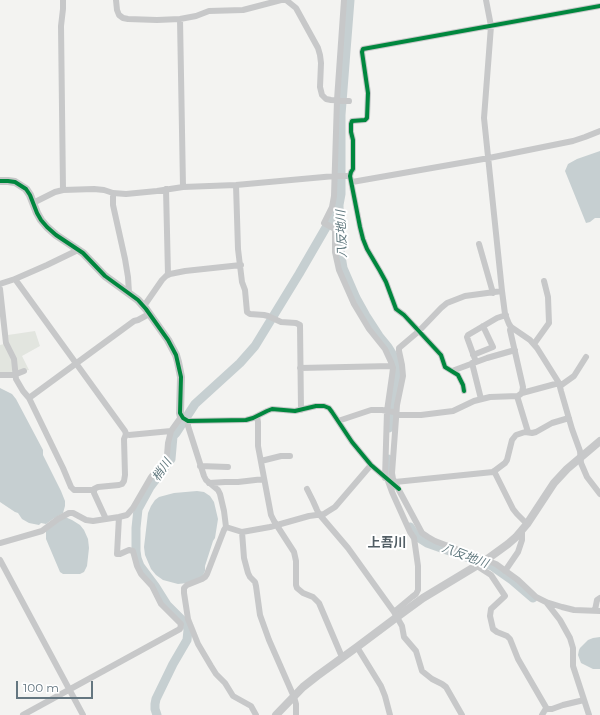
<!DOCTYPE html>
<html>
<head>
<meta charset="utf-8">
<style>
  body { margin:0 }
  #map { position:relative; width:600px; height:715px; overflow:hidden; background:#f3f3f1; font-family:Montserrat,sans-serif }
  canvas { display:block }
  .scale { position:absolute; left:16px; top:681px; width:77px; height:18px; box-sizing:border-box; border:2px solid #647680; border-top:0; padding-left:5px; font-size:12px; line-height:14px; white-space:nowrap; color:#647680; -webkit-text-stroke:3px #fff; paint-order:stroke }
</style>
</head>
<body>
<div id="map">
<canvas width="600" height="715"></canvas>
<div class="scale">100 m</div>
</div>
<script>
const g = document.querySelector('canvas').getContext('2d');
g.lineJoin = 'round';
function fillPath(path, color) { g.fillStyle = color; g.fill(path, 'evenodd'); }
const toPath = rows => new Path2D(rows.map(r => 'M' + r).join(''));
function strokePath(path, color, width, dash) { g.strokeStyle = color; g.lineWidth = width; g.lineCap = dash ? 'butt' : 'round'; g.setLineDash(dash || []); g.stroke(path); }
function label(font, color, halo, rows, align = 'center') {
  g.font = font + ' Montserrat,"Noto Sans JP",sans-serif'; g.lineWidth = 4; g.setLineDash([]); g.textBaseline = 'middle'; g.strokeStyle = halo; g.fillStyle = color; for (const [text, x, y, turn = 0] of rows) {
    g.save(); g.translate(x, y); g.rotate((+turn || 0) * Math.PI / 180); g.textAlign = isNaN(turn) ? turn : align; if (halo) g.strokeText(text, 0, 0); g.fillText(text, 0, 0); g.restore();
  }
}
const green = toPath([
  [35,331,40,346,22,356,29,370,17,372,0,374,0,345,9,343,8,335]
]);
const water = toPath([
  [600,151,600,218,595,218,590,222,586,223,565,171,568,164,577,159],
  [0,388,12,394,16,399,43,450,43,455,61,491,65,501,65,506,63,513,53,519,46,524,41,523,39,525,29,523,22,519,18,513,15,512,0,502],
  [197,491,204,492,210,496,214,502,218,519,215,538,213,541,205,566,205,571,202,577,187,583,178,584,163,580,156,575,151,569,145,555,144,547,148,513,151,506,155,500,159,497,174,493],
  [65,517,72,520,80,525,84,530,88,539,89,548,87,566,84,572,80,574,63,574,60,572,46,539,46,531],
  [600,637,600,669,593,669,581,663,578,655,579,650,580,648,588,640,593,638]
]);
const river = toPath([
  [350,0,341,115,341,194,339,205,340,250,343,268,356,298,366,316,379,336,388,347,396,360,397,366,397,373,391,408,389,428],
  [388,459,388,477],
  [410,527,416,536,427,543,492,566,512,580,533,598],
  [157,715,155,709,155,704,156,699,173,664,187,640,188,630,187,626,183,621,167,605,155,586,140,566,137,558,136,551,136,528,138,509,150,487,171,459,173,436,176,433,195,404,240,363,255,346,299,274,339,205]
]);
const minor = toPath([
  [116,0,117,10,119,15,123,18,128,19,157,20,180,19,196,16,209,11,243,10,281,0,286,0,296,8,318,48,320,55,321,63,320,87,322,95,326,99,331,100,349,101],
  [344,0,337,100,334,196,332,207,324,223,335,229,335,252,339,270,354,304,369,329,385,349,391,362,393,368,392,376,387,411,385,478],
  [486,0,491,26,484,118,502,291,505,314,509,324,511,327,530,340,537,348,559,383,561,391,572,429,580,451,581,463,587,477,600,494],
  [180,19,183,187],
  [352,182,489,158,573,141,585,137,600,131],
  [236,185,238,249,242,282,245,290,247,312,250,314,264,315,268,316,281,322,296,323,300,325,301,410],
  [166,189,168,275],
  [63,190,61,26,63,9,63,0],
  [113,193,113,205,125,259,128,277,129,293],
  [33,203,55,192,63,190,94,189,104,190,113,193,126,194,157,191,183,187,236,185,335,176,350,176],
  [479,244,493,293],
  [15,279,125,431,126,434,129,435,171,431],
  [0,284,15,279,47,265,78,250],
  [0,289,6,343,14,359,16,379,23,391,29,398,63,468,71,487,74,490,94,490],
  [502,291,465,296,447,303,441,308,419,331,399,348,399,351,402,365,403,376,397,405,392,473,393,479,422,533,428,537,435,541,496,564,518,580,536,597,546,602,562,607,574,610,600,611],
  [144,306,162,280,166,276,170,274,185,271,241,265],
  [534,344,549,323,548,297,544,281],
  [473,355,493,347,483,326],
  [476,362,468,340,467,337,468,335,497,318,506,315],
  [472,363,481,399],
  [300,368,392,366],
  [452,371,487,358,515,350],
  [0,375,14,375,24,371],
  [560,386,574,376,586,357],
  [464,391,463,385,458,375,445,367,441,355,404,315,396,309,386,282,380,271,367,249,363,239,360,227,350,176,351,172,353,169,353,140,351,132,351,124,352,121,365,120,367,118,368,93,362,52,363,49,600,6],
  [522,393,559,383],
  [517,396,528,432],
  [29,398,134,321,138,320,149,314],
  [257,416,258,422,258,446,271,515,274,521,294,552,296,561,296,585,297,588,303,593,313,597,319,603,342,657],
  [188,421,188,426,204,476,206,480,218,490,220,494,224,511,226,527,242,532,244,558,248,573,250,577,255,582,256,586,260,615,269,640,294,697,296,704,296,715],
  [338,421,371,410,382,410,394,412,399,415,421,415,453,411,474,401,490,397,518,396,522,393,523,387,510,330,511,327],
  [261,461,281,456,290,456],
  [200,466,228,467],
  [494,471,513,509,517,514,527,524],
  [388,481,392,492,410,532,414,538,418,566,418,590,416,594,412,597,394,612,402,626,404,637,416,651,422,671,432,679,442,684,446,687,462,715],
  [395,482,493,472,505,463,507,460,512,440,516,435,525,432,532,433,536,432,552,423,569,418],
  [209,483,225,482,238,482,264,479],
  [307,489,313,501,317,510,319,514,348,548,394,612],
  [106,519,94,493,94,489,98,487,119,485,122,484,124,481,125,475,124,439,126,434],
  [226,527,224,530,207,574,205,577,202,579,187,585,184,588,184,593,188,619,198,644,211,666,216,674,225,683,233,696,251,706,256,715],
  [242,532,270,527,309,516,324,514,327,512,335,507,371,465],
  [0,543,42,531,58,519,69,513,73,513,86,520,93,521,119,517,127,515,133,508,151,477,165,459,167,455,168,443,171,431,181,417,188,421,246,420,253,418,267,411,272,409,295,411,316,406,324,406,329,408,332,412,352,442,371,465,396,487],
  [0,560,83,715],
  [477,566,491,575,505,596,491,609,490,616,493,629,497,632,507,636,510,639,518,659,547,709],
  [505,571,518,552,522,540,522,530],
  [546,602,560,620,570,638,573,648,573,666,589,715],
  [595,610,597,600,600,598],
  [357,647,381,686,385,696,390,715],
  [23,715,180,629,181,624,161,604,152,586,141,574,137,566,133,551,129,550,120,554,117,554,119,517],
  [542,715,545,710,547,709,552,709,563,705,584,700]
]);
const tertiary = toPath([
  [0,181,8,181,15,182,26,189,30,195,37,213,41,220,47,227,56,235,83,253,105,276,138,300,146,309,168,340,176,355,178,362,181,377,180,413,181,417],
  [276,715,303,687,317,676,357,647,397,617,423,598,486,560,508,544,516,537,527,524,554,483,567,469,600,441]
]);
const cycleway = toPath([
  [0,181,8,181,15,182,26,189,30,195,37,213,41,220,47,227,56,235,83,253,105,276,138,300,146,309,168,340,176,355,181,377,180,413,183,418,188,421,246,420,253,418,267,411,272,409,295,411,316,406,324,406,329,408,332,412,352,442,371,465,399,489],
  [464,391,463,385,458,375,445,367,441,355,404,315,396,309,386,282,380,271,367,249,363,239,360,227,350,176,351,172,353,169,353,140,351,132,351,124,352,121,365,120,367,118,368,93,362,52,363,49,600,6]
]);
const waterNames = [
  ["八反地川",342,234,-92],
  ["梢川",162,470,-56],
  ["八反地川",465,556,21]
];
const quarterNames = [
  ["上吾川",387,543]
];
fillPath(green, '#e2e5df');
fillPath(water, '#c6cfd1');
strokePath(river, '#c6cfd1', 9);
strokePath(minor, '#c7c8c9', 6);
strokePath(tertiary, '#c7c8c9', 8);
strokePath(cycleway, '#00873e', 4);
label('italic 12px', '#60787e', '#fff', waterNames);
label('bold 13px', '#525e65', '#fff', quarterNames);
</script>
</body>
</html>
